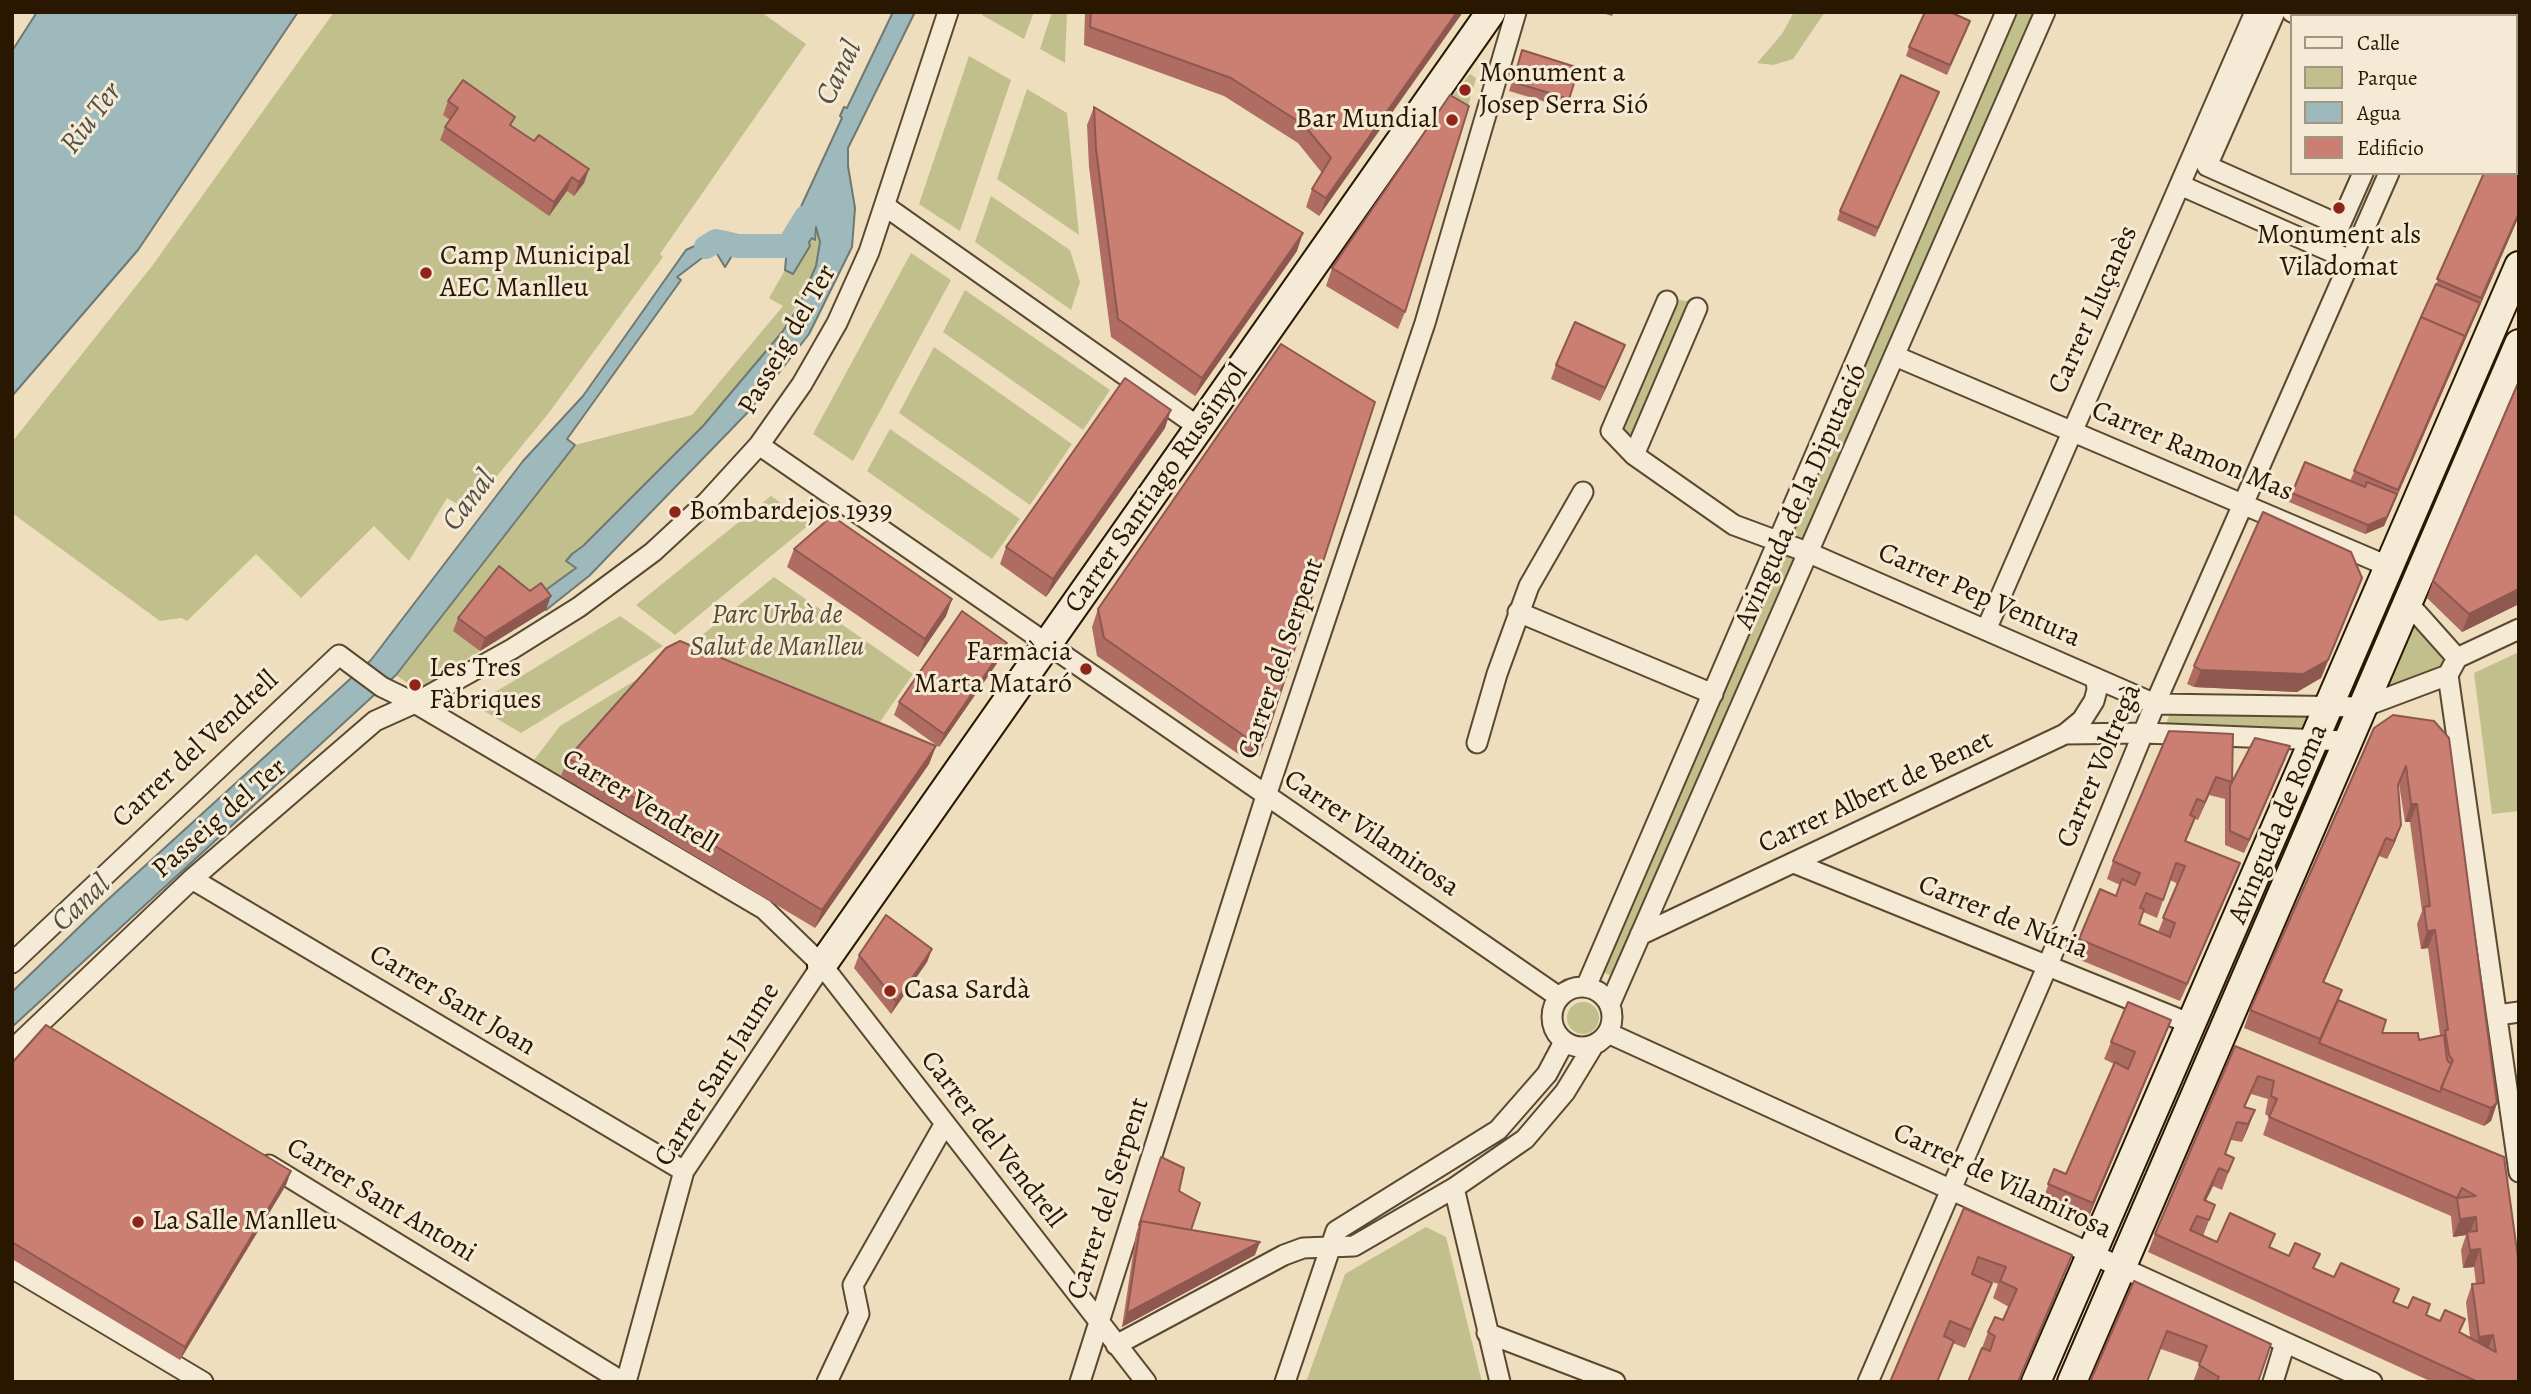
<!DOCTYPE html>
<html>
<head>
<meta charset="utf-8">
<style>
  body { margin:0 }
  #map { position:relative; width:2531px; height:1394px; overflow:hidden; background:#eedebe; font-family:Alegreya,serif }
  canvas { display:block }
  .frame { position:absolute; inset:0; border:14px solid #291701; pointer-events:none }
  .legend { position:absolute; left:2290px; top:14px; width:228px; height:161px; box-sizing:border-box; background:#f4ead5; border:2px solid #a39680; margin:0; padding:9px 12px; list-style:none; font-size:21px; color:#291701 }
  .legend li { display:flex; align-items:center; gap:14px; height:35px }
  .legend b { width:35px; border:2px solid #a39680 }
</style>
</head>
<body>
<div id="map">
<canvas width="2531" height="1394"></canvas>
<div class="frame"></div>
<ul class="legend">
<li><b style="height:9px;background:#f4ead5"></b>Calle</li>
<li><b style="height:19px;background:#c1bf8c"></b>Parque</li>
<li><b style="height:19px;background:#9eb9bc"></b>Agua</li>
<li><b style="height:19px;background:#cb7e72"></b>Edificio</li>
</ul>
</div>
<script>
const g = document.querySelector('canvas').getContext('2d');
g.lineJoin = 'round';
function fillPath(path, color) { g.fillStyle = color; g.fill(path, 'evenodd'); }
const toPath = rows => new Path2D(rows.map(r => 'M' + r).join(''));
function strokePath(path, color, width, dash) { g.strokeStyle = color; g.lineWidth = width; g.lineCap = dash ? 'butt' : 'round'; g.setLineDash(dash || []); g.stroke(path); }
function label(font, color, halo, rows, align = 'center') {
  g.font = font + ' Alegreya,serif'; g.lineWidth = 6; g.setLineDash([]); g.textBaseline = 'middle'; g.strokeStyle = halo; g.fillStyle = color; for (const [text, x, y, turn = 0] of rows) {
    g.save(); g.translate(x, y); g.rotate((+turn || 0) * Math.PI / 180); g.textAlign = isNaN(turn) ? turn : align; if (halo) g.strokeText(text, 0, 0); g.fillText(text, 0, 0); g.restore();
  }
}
const green = toPath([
  [334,12,761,12,806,44,660,254,663,257,548,414,488,487,461,506,447,498,409,561,374,526,301,598,256,554,187,621,181,618,160,621,12,513,12,442,152,266],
  [983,12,1034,12,1024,39,982,15],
  [1052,12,1067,12,1065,63,1040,49],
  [1794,12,1825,12,1793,59,1773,65,1757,63,1782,34],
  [2017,12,2037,12,1803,543,1790,538],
  [969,56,1011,80,960,231,919,204],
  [1470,74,1476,78,1466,113,1447,103],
  [1027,89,1067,113,1079,235,997,179],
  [991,196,1070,250,1080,282,1071,310,975,242],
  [816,227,820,242,816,266,783,331,703,426,583,546,572,554,576,568,525,604,480,651,429,683,417,690,396,675,575,445,692,415,783,306,769,298,785,270,793,274],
  [911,253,951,280,853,461,813,434],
  [965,290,1110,390,1083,430,943,332],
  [1678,300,1689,301,1631,438,1623,428],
  [934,347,1072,444,1030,505,899,413],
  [890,429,1020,519,992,559,867,471],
  [771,496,810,524,675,635,636,605],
  [1782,552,1796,557,1613,977,1600,970],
  [774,577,913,674,880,722,691,644],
  [620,616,663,646,521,733,474,705],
  [2406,617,2443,659,2441,668,2370,693],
  [2519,652,2519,811,2492,814,2474,673],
  [659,666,561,776,534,760,560,726],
  [2170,714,2317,716,2311,730,2166,723],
  '1567 1018a16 16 0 1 1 32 0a16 16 0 1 1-32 0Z',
  [1426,1227,1446,1237,1482,1382,1306,1382,1345,1274]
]);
const water = toPath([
  [37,12,298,12,138,250,12,396,12,51,37,12],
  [893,12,915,12,848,148,848,166,855,208,852,247,809,334,750,410,589,576,546,610,536,597,576,568,566,561,572,554,583,546,703,426,783,331,798,307,816,266,820,242,816,227,815,240,812,238,809,242,810,246,793,274,785,270,789,224,793,224,842,118,840,116,844,107,847,108,893,12],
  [725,232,738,246,725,267,714,249,677,277,681,280,567,439,575,445,396,675,12,1027,12,992,103,904,371,660,523,461,583,396,686,250,725,232]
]);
const canal = toPath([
  [706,247,716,241,738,246,788,246,806,217]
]);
const street = toPath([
  [2275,12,2207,166,2340,225,2363,173],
  [2292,12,2300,16],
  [2339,12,2347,16],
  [2386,12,2394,16],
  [2431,16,2432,12],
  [2453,16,2454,12],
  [2515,90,2519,91],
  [2180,185,2350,260],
  [885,206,1200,428],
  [1667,301,1611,431,1634,455,1734,525,1807,552,2155,704,2363,707,2448,675,2457,658,2519,629],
  [1895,356,2390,567],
  [759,445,1559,997],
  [1634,455,1697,308],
  [2407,602,2457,658],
  [1518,612,1713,694],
  [1986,630,2255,12],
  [2448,675,2519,1172],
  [2065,734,2082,720,2094,701,2097,690,2096,678],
  [1477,743,1497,674,1529,586,1583,492],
  [1794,863,2191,1024],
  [192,879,684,1171],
  [1640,935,2065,734,2144,733,2348,741],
  [12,963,339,655,382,687,415,703,512,649,579,607,653,552,707,502,759,445,802,384,837,323,869,252,948,12],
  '1552 1017a30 30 0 1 1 60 0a30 30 0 1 1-60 0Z',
  [1586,987,2006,12],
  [1610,1004,2045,12],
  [2498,1015,2519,1012],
  [1608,1033,2372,1382],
  [12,1050,192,879,375,721,415,703,764,909,822,965,1146,1382],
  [269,1165,623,1382],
  [1454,1188,1500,1382],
  [12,1268,203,1382],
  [1487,1333,1615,1382],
  [1116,1345,1284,1255,1303,1248,1354,1246,1454,1188,1525,1139,1565,1092,1593,1046],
  [626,1382,684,1171,822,965],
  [827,1382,859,1314,853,1285,944,1125],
  [1080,1382,1266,796,1425,323,1516,12],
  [1285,1382,1336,1231,1498,1130,1547,1074,1564,1042],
  [1868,1382,2047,967,2155,704,2389,173],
  [2273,1382,2285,1343]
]);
const secondary = toPath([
  [822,965,1491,12],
  [2036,1382,2519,266],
  [2072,1382,2519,344]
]);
const wall = toPath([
  [1085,12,1463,12,1319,216,1306,207,1312,189,1322,173,1298,143,1224,96,1084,45],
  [1599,12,1614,12,1612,16],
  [2515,26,2519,27,2519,70,2515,68],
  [1967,30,1947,75,1906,56,1909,47],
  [1519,60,1579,68,1566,108,1509,91],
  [2519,94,2519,216,2384,526,2365,534,2289,502,2292,493,2350,481],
  [448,101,512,126,534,141,589,169,584,183,574,196,567,191,549,216,440,140,445,127,450,120,443,115],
  [1935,101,1875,237,1837,220,1840,211],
  [1094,107,1297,251,1195,396,1111,337,1089,167,1087,125],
  [1332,268,1405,312,1398,329,1326,286],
  [1281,344,1260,755,1247,760,1097,656,1092,627,1098,609],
  [1620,358,1600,401,1551,379,1556,365],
  [2519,381,2519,604,2462,632,2427,598,2433,581],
  [1165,428,1046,597,1000,564,1006,547],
  [794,549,952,599,946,616,918,657,787,567],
  [2355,596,2321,678,2297,692,2194,687,2187,684,2194,666],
  [546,610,480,651,453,631,458,618],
  [1007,643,1002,656,939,747,894,715,899,702],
  [2393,715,2497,1103,2491,1121,2484,1126,2244,1028,2250,1010],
  [2399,784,2405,822,2410,822,2422,911,2417,924,2421,949,2428,948,2440,1035,2419,1040,2382,1033,2338,1000,2324,982,2379,856,2387,859,2395,842,2401,825,2398,788],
  [2169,731,2232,782,2290,746,2244,853,2225,845,2225,799,2209,795,2198,820,2195,819,2186,841,2233,881,2180,1001,2073,957,2079,939,2116,896,2120,885,2107,879,2113,861],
  [2170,880,2178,884,2158,932,2139,924,2143,912,2157,918],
  [936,746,929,764,815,928,561,776,568,758],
  [932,949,927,962,891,1014,854,968,859,955],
  [2164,1038,2087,1221,2042,1202,2054,1169,2066,1174,2114,1064,2104,1059,2111,1042],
  [2235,1046,2504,1157,2519,1382,2432,1382,2148,1252,2155,1234],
  [2251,1094,2268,1099,2265,1114,2269,1117,2263,1135,2451,1216,2453,1237,2466,1235,2461,1250,2463,1268,2474,1267,2476,1284,2472,1284,2466,1302,2470,1338,2426,1315,2430,1304,2408,1308,2314,1269,2270,1248,2217,1242,2203,1236,2215,1205,2206,1200,2213,1186,2222,1190,2234,1158,2226,1154,2231,1140,2242,1142,2248,1128,2255,1110,2245,1107],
  [12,1063,291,1171,286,1185,180,1360,12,1259],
  [1161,1157,1179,1191,1191,1230,1255,1255,1122,1327,1136,1234],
  [1964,1208,2065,1273,2019,1382,1982,1348,1988,1332,2003,1320,2009,1307,1993,1298,1998,1284,1981,1278,1992,1283,1985,1301,1965,1348,1953,1343,1938,1382,1890,1382],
  [2134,1281,2258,1382,2193,1382,2200,1363,2161,1349]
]);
const shadedWall = toPath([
  [1457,12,1463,12,1319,216,1326,198],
  [1939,92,1935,101,1875,237,1878,228],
  [589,169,584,183,574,196,579,182],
  [572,177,567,191,549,216,554,202],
  [2519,213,2519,216,2384,526,2365,534,2368,525,2387,517],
  [1303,233,1297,251,1195,396,1202,378],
  [1625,345,1620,358,1600,401,1605,388],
  [1171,410,1165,428,1046,597,1053,579],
  [2362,578,2321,678,2297,692,2194,687,2201,670],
  [2519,589,2519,604,2462,632,2469,614],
  [551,596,546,610,480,651,485,638],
  [952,599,946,616,918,657,925,639],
  [1007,643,1002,656,939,747,944,734],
  [1266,737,1260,755,1247,760,1253,742],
  [936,746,929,764,815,928,822,910],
  [2290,746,2285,760,2244,853,2249,840],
  [2216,777,2209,795,2198,820,2205,802],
  [2411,804,2417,804,2410,822,2405,822],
  [2401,825,2395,842,2387,859,2394,841],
  [2386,838,2379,856,2316,1000,2323,982],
  [2240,863,2233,881,2180,1001,2187,984],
  [2435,930,2428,948,2421,949,2427,931],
  [932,949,927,962,891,1014,896,1001],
  [2171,1020,2164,1038,2087,1221,2093,1203],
  [2497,1103,2491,1121,2484,1126,2491,1108],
  [2255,1110,2248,1128,2242,1142,2248,1124],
  [2219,1168,2213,1186,2198,1217,2204,1200],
  [291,1171,286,1185,180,1360,185,1347],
  [2476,1217,2469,1235,2467,1232,2466,1235,2453,1237,2460,1219],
  [1260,1242,1255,1255,1122,1327,1127,1313],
  [2480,1249,2474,1267,2463,1268,2470,1250],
  [2072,1255,2065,1273,2019,1382,2018,1382],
  [1992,1283,1985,1301,1965,1348,1971,1330],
  [2493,1335,2487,1353,2472,1355,2479,1337]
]);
const building = toPath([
  [1091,12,1457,12,1326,198,1312,189,1331,158,1304,125,1231,78,1090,27,1091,12],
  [1925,12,1950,12,1970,21,1950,65,1909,47,1925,12],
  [2475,12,2512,12,2511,16,2474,16,2475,12],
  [2515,26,2519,27,2519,54,2515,53,2515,26],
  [1522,50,1579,68,1569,99,1513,82,1522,50],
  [1901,75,1939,92,1878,228,1840,211,1901,75],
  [463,80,515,117,510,125,534,141,539,135,589,169,579,182,572,177,554,202,445,127,458,108,448,101,463,80],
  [2519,94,2519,213,2481,298,2437,279,2484,173,2515,173,2515,102,2519,94],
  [1450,95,1469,106,1405,312,1332,268,1450,95],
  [1094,107,1303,233,1202,378,1118,319,1096,149,1094,107],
  [2436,284,2480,303,2463,341,2465,336,2421,317,2436,284],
  [2421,317,2465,336,2398,490,2354,471,2421,317],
  [1575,322,1625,345,1605,388,1556,365,1575,322],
  [1281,344,1375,402,1266,737,1253,742,1104,638,1098,609,1281,344],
  [1125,378,1171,410,1053,579,1006,547,1125,378],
  [2519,381,2519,589,2469,614,2433,581,2519,381],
  [2305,462,2365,487,2367,482,2397,494,2387,517,2368,525,2292,493,2305,462],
  [2263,512,2351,552,2362,578,2328,660,2303,674,2201,670,2194,666,2263,512],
  [832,516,952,599,925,639,794,549,832,516],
  [499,566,530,591,541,583,551,596,485,638,458,618,499,566],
  [962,611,1007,643,944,734,899,702,962,611],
  [680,641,936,746,822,910,568,758,666,648,680,641],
  [2393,715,2434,721,2449,738,2497,1103,2491,1108,2441,1088,2453,1060,2449,1055,2445,1030,2448,1030,2435,930,2427,931,2424,907,2430,906,2417,804,2411,804,2406,766,2398,785,2401,825,2394,841,2386,838,2323,982,2342,990,2320,1039,2250,1010,2374,728,2393,715],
  [2169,731,2233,734,2232,782,2216,777,2205,802,2197,799,2190,815,2195,817,2185,841,2240,863,2187,984,2079,939,2100,889,2116,896,2122,879,2135,885,2140,873,2113,861,2169,731],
  [2176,863,2185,866,2163,918,2175,923,2170,937,2139,924,2144,909,2140,908,2146,893,2163,900,2176,863],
  [2255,738,2290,746,2249,840,2230,831,2230,786,2255,738],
  [886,915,932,949,896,1001,859,955,886,915],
  [2338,1000,2386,1020,2382,1033,2418,1033,2419,1040,2444,1035,2447,1060,2451,1064,2440,1092,2319,1043,2338,1000],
  [2128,1002,2171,1020,2093,1203,2048,1184,2054,1169,2066,1174,2115,1062,2128,1069,2135,1052,2111,1042,2128,1002],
  [46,1025,291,1171,185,1347,12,1242,12,1063,46,1025],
  [2235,1046,2504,1157,2519,1265,2519,1382,2478,1382,2155,1234,2235,1046],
  [2258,1076,2274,1081,2271,1096,2277,1099,2269,1117,2457,1198,2460,1219,2476,1217,2477,1231,2467,1232,2470,1250,2480,1249,2484,1283,2472,1284,2479,1337,2493,1335,2496,1352,2459,1332,2465,1319,2445,1310,2440,1321,2426,1315,2430,1304,2413,1297,2408,1308,2393,1302,2399,1289,2341,1263,2334,1277,2313,1268,2320,1254,2295,1243,2289,1256,2269,1247,2275,1234,2230,1213,2217,1242,2190,1230,2197,1216,2209,1220,2215,1205,2204,1200,2219,1168,2228,1172,2234,1158,2225,1154,2237,1122,2248,1124,2255,1110,2244,1107,2258,1076],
  [2462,1188,2476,1196,2457,1198,2462,1188],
  [1161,1157,1184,1168,1179,1191,1200,1203,1191,1230,1141,1221,1139,1225,1161,1157],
  [1964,1208,2072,1255,2018,1382,1968,1382,1982,1348,1990,1351,1995,1336,1988,1332,1995,1317,2003,1320,2017,1289,2000,1281,2006,1267,1978,1257,1972,1274,1992,1283,1971,1330,1950,1321,1944,1336,1954,1341,1937,1382,1890,1382,1964,1208],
  [1141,1221,1260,1242,1127,1313,1141,1221],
  [2134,1281,2271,1344,2258,1382,2216,1382,2219,1377,2199,1365,2207,1346,2167,1331,2147,1382,2090,1382,2134,1281]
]);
const markers = [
  [1465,90,7,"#8f2418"],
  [1452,120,7,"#8f2418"],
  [2339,208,7,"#8f2418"],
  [426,273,7,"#8f2418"],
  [675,512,7,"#8f2418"],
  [1086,669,7,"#8f2418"],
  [415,685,7,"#8f2418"],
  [890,991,7,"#8f2418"],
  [138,1222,7,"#8f2418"]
];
const poiNames = [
  ["Monument a",1479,74],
  ["Josep Serra Sió",1479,106],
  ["Bar Mundial",1438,120,"right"],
  ["Monument als",2339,236,"center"],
  ["Viladomat",2339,268,"center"],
  ["Camp Municipal",440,257],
  ["AEC Manlleu",440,289],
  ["Bombardejos 1939",689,512],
  ["Farmàcia",1072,653,"right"],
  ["Marta Mataró",1072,685,"right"],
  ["Les Tres",429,669],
  ["Fàbriques",429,701],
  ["Casa Sardà",904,991],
  ["La Salle Manlleu",152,1222]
];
const streetNames = [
  ["Carrer Lluçanès",2094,310,-66],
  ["Passeig del Ter",788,340,-60],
  ["Carrer Ramon Mas",2192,452,23],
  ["Carrer Santiago Russinyol",1157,489,-55],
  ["Avinguda de la Diputació",1802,497,-66],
  ["Carrer Pep Ventura",1979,596,24],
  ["Carrer del Serpent",1282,659,-71],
  ["Carrer del Vendrell",196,750,-43],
  ["Carrer Voltregà",2100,766,-67],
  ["Carrer Albert de Benet",1876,793,-25],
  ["Carrer Vendrell",639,802,31],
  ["Passeig del Ter",220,819,-41],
  ["Avinguda de Roma",2279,824,-67],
  ["Carrer Vilamirosa",1371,834,34],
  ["Carrer de Núria",2003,918,22],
  ["Carrer Sant Joan",452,1001,31],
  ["Carrer Sant Jaume",718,1075,-58],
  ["Carrer del Vendrell",992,1140,52],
  ["Carrer de Vilamirosa",2002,1182,25],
  ["Carrer del Serpent",1109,1199,-72],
  ["Carrer Sant Antoni",381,1201,31]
];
const parkNames = [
  ["Parc Urbà de",777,616],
  ["Salut de Manlleu",777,648]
];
const waterNames = [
  ["Canal",840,73,-64],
  ["Riu Ter",92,119,-53],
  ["Canal",470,501,-53],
  ["Canal",82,904,-43]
];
fillPath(green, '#c1bf8c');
fillPath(water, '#9eb9bc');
strokePath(water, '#6f7871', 2);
strokePath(canal, '#9eb9bc', 24);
strokePath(street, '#5a4930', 23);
strokePath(secondary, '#291701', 32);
strokePath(street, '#f4ead5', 19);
strokePath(secondary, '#f4ead5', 28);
fillPath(wall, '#af6c62');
fillPath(shadedWall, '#8e5850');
fillPath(building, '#cb7e72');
strokePath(building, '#8e5850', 2);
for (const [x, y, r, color] of markers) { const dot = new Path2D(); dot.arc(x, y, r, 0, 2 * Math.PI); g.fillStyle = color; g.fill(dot); strokePath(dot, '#f4ead5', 2.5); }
label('28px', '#291701', '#f4ead5', poiNames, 'left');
label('28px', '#291701', '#f4ead5', streetNames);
label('italic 28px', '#57492b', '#f4ead5', parkNames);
label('italic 30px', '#525042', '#f4ead5', waterNames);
</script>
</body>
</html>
